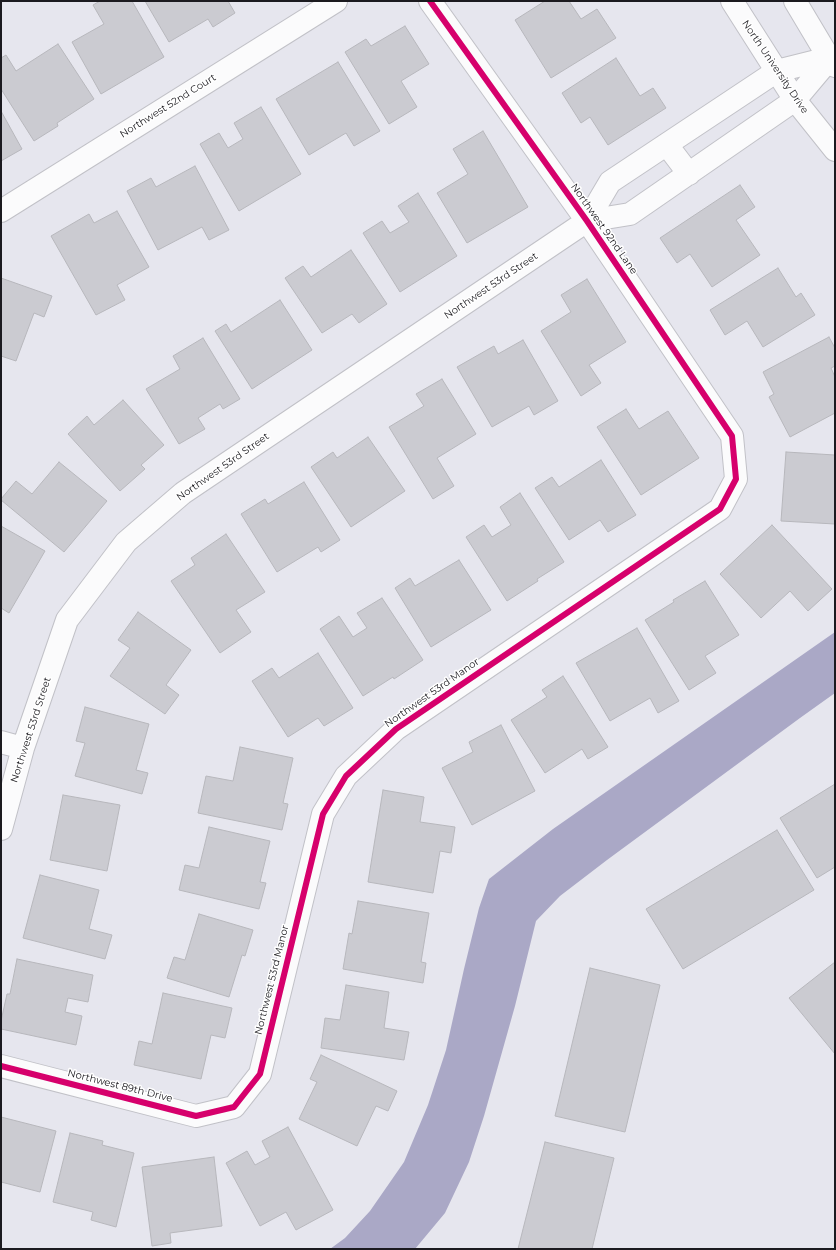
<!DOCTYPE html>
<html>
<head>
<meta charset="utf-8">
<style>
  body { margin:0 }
  #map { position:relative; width:836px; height:1250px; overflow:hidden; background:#e6e6ee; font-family:Montserrat,sans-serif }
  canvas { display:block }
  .frame { position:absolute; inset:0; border:2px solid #1b1a1f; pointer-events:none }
</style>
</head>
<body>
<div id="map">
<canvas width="836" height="1250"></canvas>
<div class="frame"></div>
</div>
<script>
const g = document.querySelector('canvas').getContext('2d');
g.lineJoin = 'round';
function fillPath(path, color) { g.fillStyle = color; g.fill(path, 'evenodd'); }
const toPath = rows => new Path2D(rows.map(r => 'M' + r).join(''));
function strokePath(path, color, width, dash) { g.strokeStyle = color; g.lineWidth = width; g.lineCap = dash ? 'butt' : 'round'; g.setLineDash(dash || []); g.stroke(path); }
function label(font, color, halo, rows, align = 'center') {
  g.font = font + ' Montserrat,sans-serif'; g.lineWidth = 3; g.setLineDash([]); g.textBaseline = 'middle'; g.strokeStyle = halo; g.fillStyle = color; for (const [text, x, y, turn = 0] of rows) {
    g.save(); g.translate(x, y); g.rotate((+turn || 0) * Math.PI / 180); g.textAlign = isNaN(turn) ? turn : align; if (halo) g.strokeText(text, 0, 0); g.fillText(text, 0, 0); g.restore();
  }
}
const water = toPath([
  [835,632,835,693,800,718,607,860,560,896,536,921,515,1006,484,1116,469,1162,445,1213,415,1249,330,1249,345,1238,370,1211,404,1162,428,1105,446,1050,464,969,479,908,489,879,553,829]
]);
const building = toPath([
  [100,1,132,1,164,57,101,94,72,42,104,24,93,5,100,1],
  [145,1,228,1,235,13,213,27,208,19,169,42,145,1],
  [545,1,569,1,581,19,597,9,616,38,551,78,515,20,545,1],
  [405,26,429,64,401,81,417,107,389,124,345,52,366,39,371,46,405,26],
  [58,44,94,99,57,123,58,126,34,141,1,89,1,58,6,55,16,71,58,44],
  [616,58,640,96,653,88,666,108,608,145,590,117,581,123,562,93,616,58],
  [338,62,380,131,354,146,346,133,309,155,276,99,338,62],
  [261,107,301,174,239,211,200,144,219,133,228,148,243,139,234,123,261,107],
  [1,111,22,149,1,161,1,111],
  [483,131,528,207,467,243,437,193,468,174,453,149,483,131],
  [195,166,229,230,209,240,202,227,158,250,127,191,151,178,156,187,195,166],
  [740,185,755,207,736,220,760,255,712,287,690,254,677,263,660,238,740,185],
  [418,193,457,256,400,292,363,233,382,221,390,233,409,222,398,206,418,193],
  [117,211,149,267,117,285,125,300,96,315,51,236,89,214,94,223,117,211],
  [351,250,387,304,359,323,352,314,322,333,285,278,303,266,311,277,351,250],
  [778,268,796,297,801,293,815,315,763,347,747,321,725,335,710,310,778,268],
  [1,278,52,296,44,317,34,313,16,361,1,356,1,278],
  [587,279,626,342,589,365,601,383,581,396,541,331,571,312,561,295,587,279],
  [280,300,312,350,252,389,215,331,226,324,231,332,280,300],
  [829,337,835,348,835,366,831,368,835,377,835,413,790,437,769,397,774,394,763,372,829,337],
  [203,338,240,399,223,409,220,404,198,418,205,429,179,444,146,389,180,369,173,356,203,338],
  [523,340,558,401,534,415,529,406,492,427,457,367,494,346,498,354,523,340],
  [442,379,476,434,437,458,454,486,433,499,389,427,424,406,416,394,442,379],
  [123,400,164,445,141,465,145,469,120,491,68,434,87,416,94,425,123,400],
  [626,409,639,429,668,411,699,458,641,495,597,427,626,409],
  [368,437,405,491,351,527,311,467,333,452,337,458,368,437],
  [786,452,835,455,835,524,781,521,786,452],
  [601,460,636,515,608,532,600,520,569,540,535,488,552,477,559,487,601,460],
  [59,462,107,501,64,552,1,500,1,499,16,481,32,494,59,462],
  [304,482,340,540,321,552,318,547,277,572,241,514,265,499,268,504,304,482],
  [520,493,564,562,537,579,538,581,507,601,466,537,484,525,492,537,511,525,500,507,520,493],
  [772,525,832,589,808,611,790,591,761,618,720,574,772,525],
  [1,526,45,551,9,613,1,608,1,526],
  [226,534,265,592,236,610,251,632,220,653,171,581,195,565,191,558,226,534],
  [459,560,491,610,431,647,395,588,410,578,415,586,459,560],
  [705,581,739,635,705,656,716,673,689,690,645,620,674,602,673,600,705,581],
  [382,598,423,660,394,679,393,677,363,696,320,629,339,616,353,637,367,628,357,613,382,598],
  [138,612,191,650,166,685,179,695,165,714,110,676,130,648,118,640,138,612],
  [637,628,679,701,658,713,650,698,610,721,576,663,637,628],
  [318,653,353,708,324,726,318,718,288,737,252,681,272,668,279,678,318,653],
  [563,676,608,747,588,759,582,749,545,773,511,720,547,697,542,690,563,676],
  [85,707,149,724,136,770,148,773,142,794,75,776,85,743,76,741,85,707],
  [501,725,535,791,472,825,442,768,473,752,469,742,501,725],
  [240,747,293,758,283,803,288,804,282,830,198,813,206,776,233,781,240,747],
  [835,784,835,867,817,878,780,818,835,784],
  [383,790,424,797,420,822,455,827,451,853,440,851,433,893,368,882,383,790],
  [63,795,120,805,107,871,50,860,63,795],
  [209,827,270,841,260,882,266,883,259,909,179,890,185,865,199,868,209,827],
  [777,830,814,890,683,969,646,909,777,830],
  [40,875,99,890,89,929,112,935,105,959,23,938,40,875],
  [358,901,429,913,421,962,426,963,423,983,343,969,349,933,352,934,358,901],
  [199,914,253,930,245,956,242,955,229,997,167,978,174,957,185,960,199,914],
  [17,959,93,975,88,1002,68,998,65,1012,82,1016,76,1045,1,1029,1,1021,7,994,10,994,17,959],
  [835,962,835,1054,789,998,835,962],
  [590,968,660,985,625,1132,555,1116,590,968],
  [346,985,389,992,384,1028,409,1032,404,1060,321,1048,325,1018,340,1020,346,985],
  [163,993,232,1008,225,1038,211,1035,201,1079,134,1065,139,1041,152,1044,163,993],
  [321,1055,397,1091,388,1111,376,1106,357,1146,299,1119,317,1082,310,1079,321,1055],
  [1,1117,56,1131,40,1192,1,1182,1,1117],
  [288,1127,333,1210,296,1230,286,1212,260,1226,226,1163,247,1151,255,1165,270,1157,262,1141,288,1127],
  [70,1133,103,1141,102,1145,134,1153,116,1227,91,1220,93,1212,53,1202,70,1133],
  [545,1142,614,1158,592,1249,518,1249,545,1142],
  [214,1157,222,1226,170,1233,171,1243,152,1246,142,1167,214,1157]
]);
const minor = toPath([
  [667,145,689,174],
  [1,211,336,1],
  [587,221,630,214,795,100,832,56],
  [1,742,23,748],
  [1,829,23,748,67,620,126,542,183,493,587,221,610,182,777,71,829,58],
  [1,1066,196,1116,234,1107,260,1074,323,814,346,776,396,729,720,509,736,479,732,436,587,221,430,1]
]);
const primary = toPath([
  [732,1,795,100,835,150],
  [795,1,829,58,835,66]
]);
const cycleway = toPath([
  [1,1066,196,1116,234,1107,260,1074,323,814,346,776,396,729,720,509,736,479,732,436,587,221,430,1]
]);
const streetNames = [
  ["North University Drive",775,67,56],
  ["Northwest 52nd Court",168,106,-32],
  ["Northwest 92nd Lane",604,229,55],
  ["Northwest 53rd Street",491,286,-34],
  ["Northwest 53rd Street",223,467,-35],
  ["Northwest 53rd Manor",432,693,-35],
  ["Northwest 53rd Street",31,730,-72],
  ["Northwest 53rd Manor",272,980,-76],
  ["Northwest 89th Drive",120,1086,14]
];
fillPath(water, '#aaa8c6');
fillPath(building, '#cbcbd1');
strokePath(building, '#b7b7bc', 1);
strokePath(minor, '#c1c1c7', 24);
strokePath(primary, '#c1c1c7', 24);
strokePath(minor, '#fbfbfc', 22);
strokePath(primary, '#fbfbfc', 22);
strokePath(cycleway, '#d6006c', 6);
label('10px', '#1b1a1f', '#fff', streetNames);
</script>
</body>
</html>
